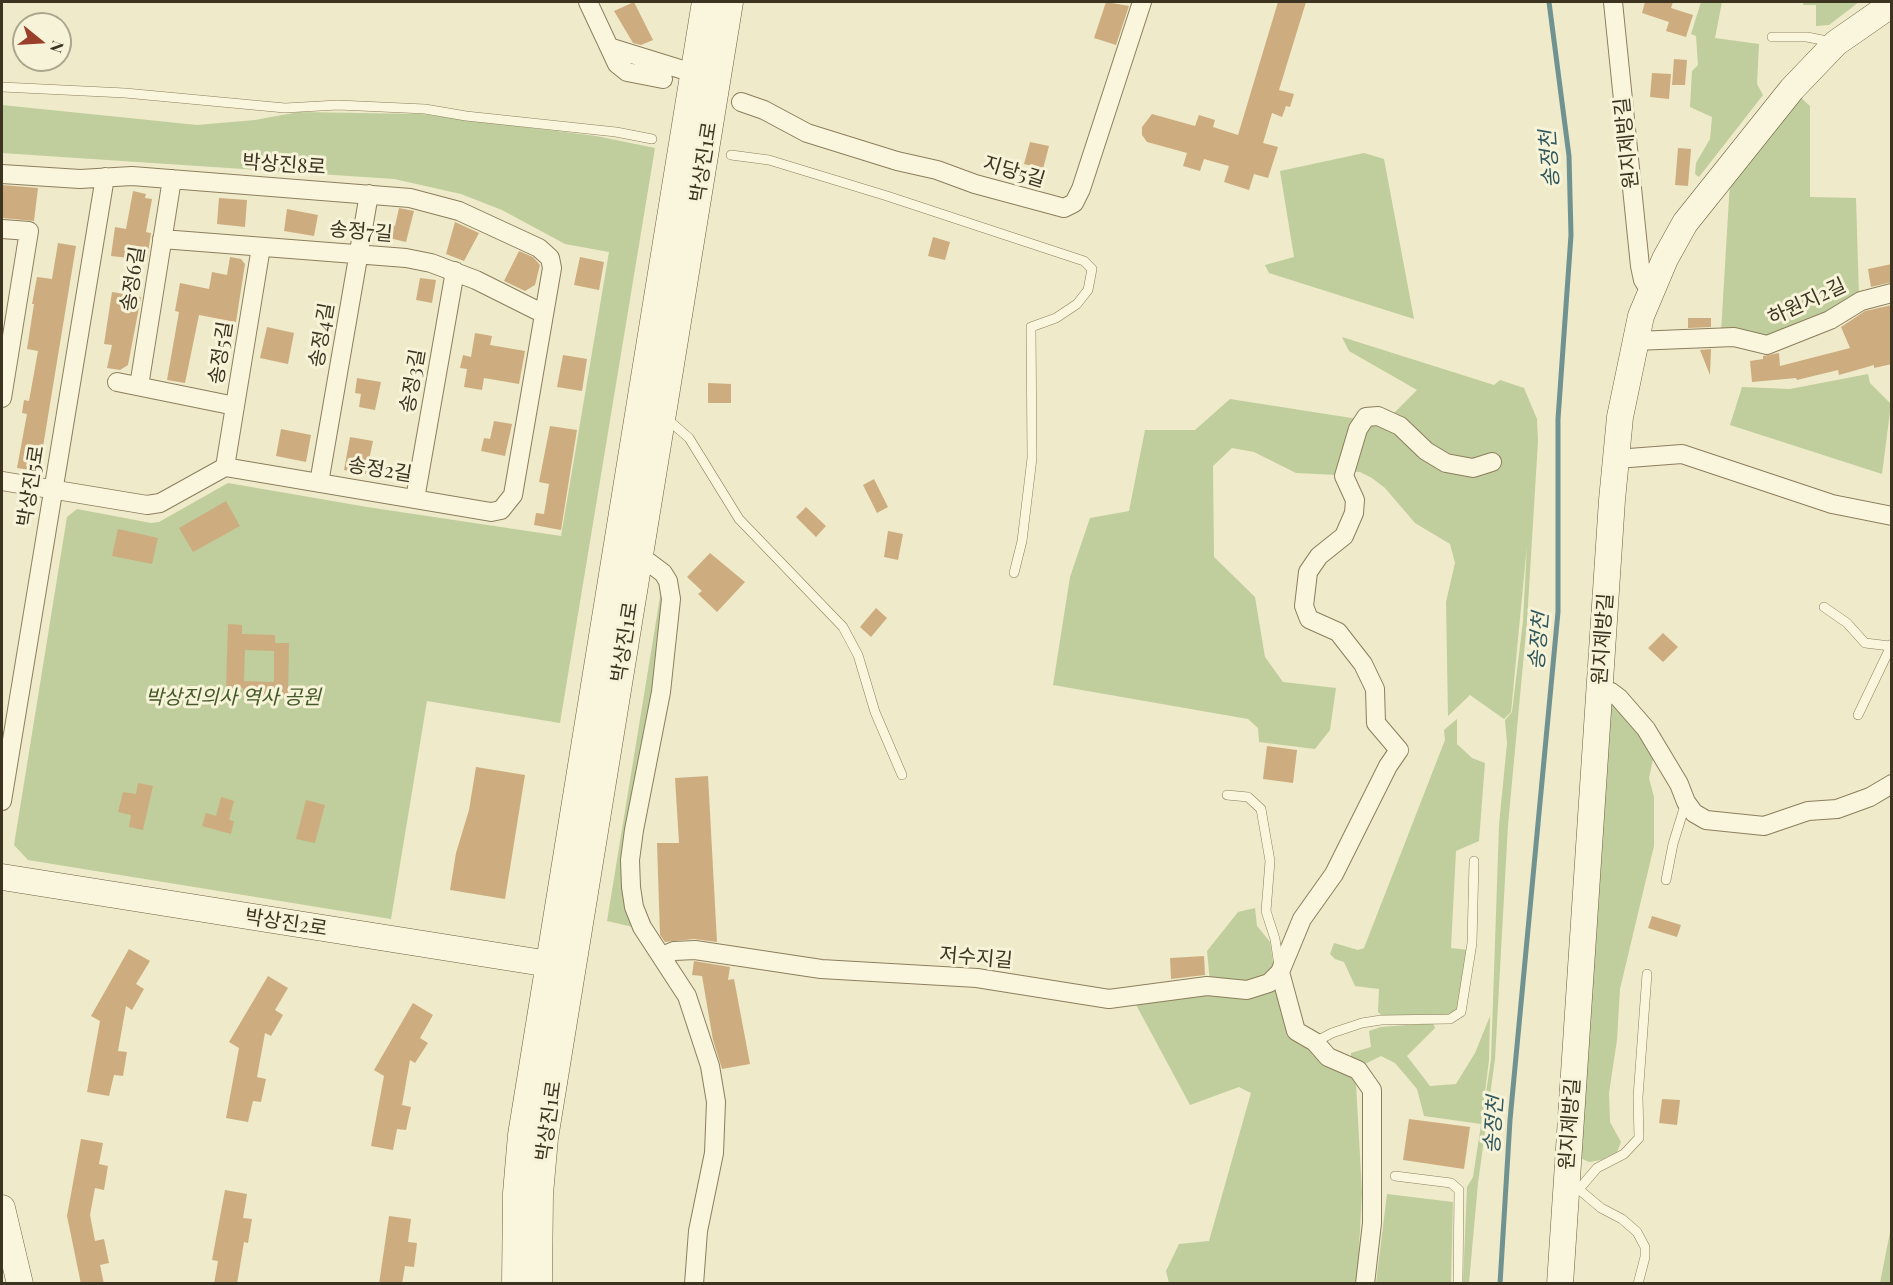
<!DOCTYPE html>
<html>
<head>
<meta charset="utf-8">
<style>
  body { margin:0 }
  #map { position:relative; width:1893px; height:1285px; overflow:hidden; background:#efeac9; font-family:"Playfair Display",serif }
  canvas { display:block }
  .frame { position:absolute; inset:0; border:3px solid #3c3321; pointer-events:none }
  .north { position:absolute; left:12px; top:12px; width:60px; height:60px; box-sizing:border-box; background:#f6f3d9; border:2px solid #aca68f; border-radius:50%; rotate:108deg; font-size:16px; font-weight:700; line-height:24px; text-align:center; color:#3c3321 }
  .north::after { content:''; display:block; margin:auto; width:21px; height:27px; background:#9b3f2d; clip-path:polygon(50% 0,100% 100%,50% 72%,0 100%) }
</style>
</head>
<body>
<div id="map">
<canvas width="1893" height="1285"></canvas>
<div class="frame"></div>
<div class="north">N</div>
</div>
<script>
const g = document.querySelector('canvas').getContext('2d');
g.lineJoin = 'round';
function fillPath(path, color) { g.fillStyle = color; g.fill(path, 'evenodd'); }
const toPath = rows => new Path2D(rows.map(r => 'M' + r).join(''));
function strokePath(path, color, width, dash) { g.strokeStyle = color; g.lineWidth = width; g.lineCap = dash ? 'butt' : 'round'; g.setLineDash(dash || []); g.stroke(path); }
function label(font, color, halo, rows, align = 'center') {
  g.font = font + ' "Playfair Display","Noto Sans KR",serif'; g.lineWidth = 6; g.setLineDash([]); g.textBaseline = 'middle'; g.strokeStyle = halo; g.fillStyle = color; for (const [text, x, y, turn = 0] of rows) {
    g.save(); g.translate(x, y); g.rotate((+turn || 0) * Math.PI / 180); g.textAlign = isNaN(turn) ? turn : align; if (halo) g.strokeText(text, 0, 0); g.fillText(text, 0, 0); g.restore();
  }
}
const green = toPath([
  [1701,2,1722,2,1715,38,1759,44,1757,84,1763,95,1699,177,1695,174,1696,163,1710,139,1712,117,1690,107,1692,71,1698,65,1696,36,1691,34],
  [1804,2,1859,2,1829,25,1816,26,1816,5,1803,5],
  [1798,95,1810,106,1810,197,1856,198,1859,297,1775,340,1721,332,1730,182],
  [2,105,197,125,255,120,299,112,421,114,596,136,655,148,560,723,427,701,391,919,28,860,14,845,67,517,77,509,151,523,159,522,228,483,367,507,561,536,609,252,565,244,502,210,461,194,394,179,2,153],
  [1364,153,1384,159,1414,319,1269,273,1265,265,1294,257,1280,171],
  [1342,337,1494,385,1500,380,1524,388,1537,419,1538,441,1527,621,1508,825,1495,1059,1478,1183,1469,1283,1463,1283,1467,1187,1473,1177,1491,1060,1499,825,1507,743,1505,720,1512,712,1523,621,1527,545,1511,712,1504,719,1470,695,1448,716,1446,602,1455,563,1450,544,1415,523,1385,488,1372,478,1360,472,1346,471,1361,430,1391,416,1417,390,1349,351],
  [1868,374,1870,383,1891,404,1882,474,1730,425,1742,387,1790,389],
  [1230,399,1358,419,1338,475,1296,473,1254,452,1232,448,1213,466,1214,557,1255,597,1265,657,1283,682,1336,688,1330,730,1315,749,1259,742,1258,728,1248,719,1053,685,1070,577,1090,518,1129,511,1145,430,1195,430],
  [661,591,664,606,644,755,633,927,607,921],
  [1612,702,1644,739,1653,759,1649,778,1654,797,1654,846,1620,989,1617,1040,1609,1093,1610,1122,1621,1142,1617,1152,1601,1160,1589,1162,1578,1157,1609,703],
  [1457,719,1457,744,1472,758,1485,763,1479,841,1456,851,1451,948,1469,950,1460,1006,1453,1013,1442,1015,1381,1015,1378,1012,1379,989,1355,986,1344,962,1335,959,1330,954,1334,943,1358,950,1364,948,1445,740,1444,730],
  [1255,908,1257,926,1270,942,1274,968,1268,981,1210,982,1207,951,1238,912],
  [1278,983,1289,1026,1353,1077,1356,1083,1362,1193,1357,1283,1169,1283,1166,1271,1179,1244,1209,1241,1251,1093,1239,1087,1190,1105,1134,1001],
  [1490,1016,1489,1060,1481,1124,1424,1116,1417,1089,1395,1063,1381,1056,1363,1065,1351,1058,1351,1053,1371,1047,1369,1031,1381,1027,1433,1023,1435,1028,1407,1056,1430,1086,1456,1084,1475,1053],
  [1387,1194,1453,1202,1451,1283,1376,1283],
  [1891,1227,1891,1283,1880,1283]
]);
const stream = toPath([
  [1500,1284,1510,1120,1558,612,1558,419,1571,235,1569,156,1549,2]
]);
const building = toPath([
  [634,2,653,40,641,45,633,43,614,11],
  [1106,2,1129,6,1116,45,1094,38],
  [1278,2,1306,2,1279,90,1294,94,1290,107,1286,106,1282,117,1272,113,1263,143,1278,147,1268,178,1254,174,1249,190,1224,182,1229,166,1204,159,1200,171,1183,166,1187,153,1147,142,1142,135,1142,127,1152,114,1195,126,1199,115,1215,120,1213,127,1238,135],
  [1645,2,1673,2,1671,8,1693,15,1686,37,1666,31,1669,22,1642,13],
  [1674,59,1687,60,1685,85,1672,85],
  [1652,73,1671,74,1669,99,1650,97],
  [1030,142,1049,146,1043,169,1024,164],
  [1678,148,1691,149,1688,186,1675,185],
  [2,185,38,188,34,221,2,218],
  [133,191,146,194,145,198,152,199,146,232,151,233,147,260,111,256,115,227,126,229],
  [219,198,247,200,245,227,217,224],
  [399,208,414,211,406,242,385,237,388,224,395,226],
  [287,209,318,215,314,236,284,231],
  [455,222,479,233,464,261,446,254],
  [933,237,950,242,945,260,928,256],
  [58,243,76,246,40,465,30,470,17,468,27,414,22,413,24,400,29,401,38,351,27,349,34,304,32,304,37,277,52,279],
  [519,251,533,257,540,265,535,285,525,291,504,281],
  [230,257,241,259,245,264,236,322,199,315,185,383,167,380,179,312,175,311,180,283,209,289,212,272,227,275],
  [580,257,604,262,599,290,574,285],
  [1892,264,1892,282,1871,287,1868,269],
  [420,278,436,280,432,303,416,300],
  [112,292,141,297,128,365,120,370,107,368,112,345,104,344],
  [1892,305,1892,364,1874,368,1874,365,1839,375,1838,370,1797,380,1796,378,1752,382,1750,361,1763,359,1763,356,1779,353,1780,366,1850,348,1841,327,1865,311],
  [1688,318,1711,318,1711,327,1688,328],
  [267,327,294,333,288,364,260,358],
  [475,333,492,336,490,345,525,351,519,384,484,378,482,390,464,387,467,369,460,368,463,355,471,357],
  [1711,349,1710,375,1700,350],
  [563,355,587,359,582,391,557,387],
  [357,378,381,382,375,410,359,407,361,394,355,393],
  [708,383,731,384,731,403,708,403],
  [494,421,512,424,505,456,481,451,484,438,490,439],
  [550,426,577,430,561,530,534,525,536,513,544,514,549,484,539,482],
  [281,429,311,435,306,462,276,456],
  [350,437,373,441,366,474,344,470],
  [874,479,888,507,877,513,863,485],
  [226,501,240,526,193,552,179,528],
  [806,507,826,526,816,537,796,517],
  [118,529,158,538,152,564,112,556],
  [888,531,903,534,898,560,884,557],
  [710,553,745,582,717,612,698,594,702,591,687,577],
  [876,608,887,618,871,637,860,627],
  [228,624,242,625,242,634,275,635,275,643,289,643,288,698,243,697,243,688,226,688],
  [245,650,274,651,274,682,244,681],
  [1663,633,1678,647,1663,662,1648,648],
  [1267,746,1297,750,1293,783,1263,779],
  [476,767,525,775,505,899,450,890,456,853,469,810],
  [708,776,717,942,694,939,665,942,660,935,657,843,679,843,675,778],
  [138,783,153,786,143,830,129,827,131,815,118,812,123,792,136,794],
  [221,797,234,801,229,820,234,821,231,834,202,826,206,813,216,816],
  [306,800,325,805,315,843,296,839],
  [1652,916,1681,925,1677,937,1648,928],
  [129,949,150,961,136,984,144,989,132,1010,126,1006,118,1051,127,1052,123,1076,114,1075,109,1096,87,1092,100,1021,91,1016],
  [1204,956,1205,975,1171,979,1170,958],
  [694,961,730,967,728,980,734,979,750,1064,722,1069,713,1040,702,976,692,975],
  [268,976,288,988,275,1010,283,1015,271,1036,265,1033,257,1077,266,1079,261,1102,253,1101,248,1122,226,1118,239,1048,229,1042],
  [413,1003,433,1015,420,1038,428,1043,415,1063,410,1060,402,1105,411,1107,406,1130,397,1129,393,1150,371,1146,384,1076,374,1070],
  [1662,1099,1680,1100,1677,1125,1659,1123],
  [1409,1119,1470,1127,1464,1169,1403,1160],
  [81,1139,103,1143,99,1164,108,1166,104,1190,95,1188,90,1215,95,1241,104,1239,109,1263,100,1265,104,1284,81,1284,67,1216],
  [225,1190,247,1194,243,1218,252,1219,248,1243,244,1242,237,1284,214,1284,218,1261,212,1260],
  [389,1216,411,1219,408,1242,417,1243,414,1267,405,1266,402,1284,379,1284]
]);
const lane = toPath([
  [1772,37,1807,37,1832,42],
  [2,87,125,93,285,108,338,105,425,109,466,116,616,132,652,139],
  [731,155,769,160,887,196,1084,261,1092,269,1088,290,1077,304,1056,318,1031,327,1032,458,1022,541,1014,573],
  [666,418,689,438,739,519,843,627,858,655,875,712,902,775],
  [1824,607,1847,623,1865,643,1890,646],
  [1858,715,1892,644],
  [1227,795,1248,797,1261,809,1270,861,1266,911,1275,939,1279,966],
  [1666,880,1673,844,1686,802],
  [1315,1042,1332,1033,1362,1023,1381,1020,1450,1019,1461,1012,1472,943,1474,861],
  [1395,1176,1451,1183,1459,1190,1458,1284],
  [1576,1187,1601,1208,1622,1219,1637,1232,1645,1247,1645,1257,1638,1284],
  [1580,1188,1597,1168,1624,1154,1639,1138,1638,1097,1647,974]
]);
const street = toPath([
  [588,2,617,64,627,72,663,79],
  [1613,2,1640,266,1643,280,1650,291],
  [609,47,693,73],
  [741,102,764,110,807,133,897,161,937,170,975,184,1064,208,1074,203,1081,189,1142,2],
  [2,174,80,179,132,176,410,198,459,211,539,248,550,258,552,268,513,495,501,510,491,512,225,467,160,503,147,505,2,481],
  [2,229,29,231,2,398],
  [162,239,406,258,431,263,476,280,544,314],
  [1635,341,1734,337,1767,345,1830,320,1861,301,1892,293],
  [117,382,235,406],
  [139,386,172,179],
  [1616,459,1682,454,1832,504,1892,516],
  [225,467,261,247],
  [319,483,369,194],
  [415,499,455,271],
  [639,555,663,573,668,581,671,599,661,692,634,830,630,860,631,887,634,907,642,927,687,996,710,1066,716,1102,714,1153,698,1231,694,1284],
  [1600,691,1611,692,1619,698,1646,729,1679,784,1686,802,1694,813,1706,820,1764,826,1808,811,1837,809,1870,797,1892,784],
  [2,801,105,177],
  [662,956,674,951,695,950,821,969,977,978,1109,999,1207,986,1247,990,1269,983,1280,972,1302,919,1334,874,1388,766,1399,750,1376,723,1375,689,1363,664,1338,632,1309,619,1304,606,1308,572,1319,556,1344,536,1354,513,1355,500,1344,476,1358,429,1366,417,1378,416,1400,426,1426,451,1446,463,1473,468,1492,462],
  [1280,972,1296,1031,1315,1042,1328,1057,1358,1070,1372,1090,1372,1223,1365,1284]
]);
const secondary = toPath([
  [2,877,562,966],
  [2,1208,20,1284],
  [515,1284,516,1193,521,1135,705,2],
  [539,1284,540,1194,545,1138,730,2],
  [1560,1284,1612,500,1620,417,1641,316,1665,259,1685,223,1792,89,1836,43,1892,4]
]);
const streetNames = [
  ["원지제방길",1627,143,-96],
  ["박상진1로",704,162,-81],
  ["박상진8로",284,165,4],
  ["지당5길",1014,172,17],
  ["송정7길",361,232,5],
  ["송정6길",133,279,-81],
  ["하원지2길",1807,302,-25],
  ["송정4길",322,335,-80],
  ["송정5길",221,353,-81],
  ["송정3길",413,381,-80],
  ["송정2길",380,470,9],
  ["박상진5로",31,486,-81],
  ["원지제방길",1603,639,-86],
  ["박상진1로",625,642,-81],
  ["박상진2로",286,923,9],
  ["저수지길",976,958,5],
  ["박상진1로",549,1121,-82],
  ["원지제방길",1570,1124,-86]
];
const parkNames = [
  ["박상진의사 역사 공원",233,698]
];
const waterNames = [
  ["송정천",1550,159,-94],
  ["송정천",1539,641,-85],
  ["송정천",1494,1125,-86]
];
fillPath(green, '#bfce9c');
strokePath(stream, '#709290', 5);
fillPath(building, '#cdad7f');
strokePath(lane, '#8c7e5d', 10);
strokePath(street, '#8c7e5d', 20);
strokePath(secondary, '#6e5f40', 27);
strokePath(lane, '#f9f6dd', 9);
strokePath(street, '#f9f6dd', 18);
strokePath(secondary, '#f9f6dd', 26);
label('20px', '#3c3321', '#f6f3d9', streetNames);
label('italic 20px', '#445927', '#f6f3d9', parkNames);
label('italic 21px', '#30575c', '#f6f3d9', waterNames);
</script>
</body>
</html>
